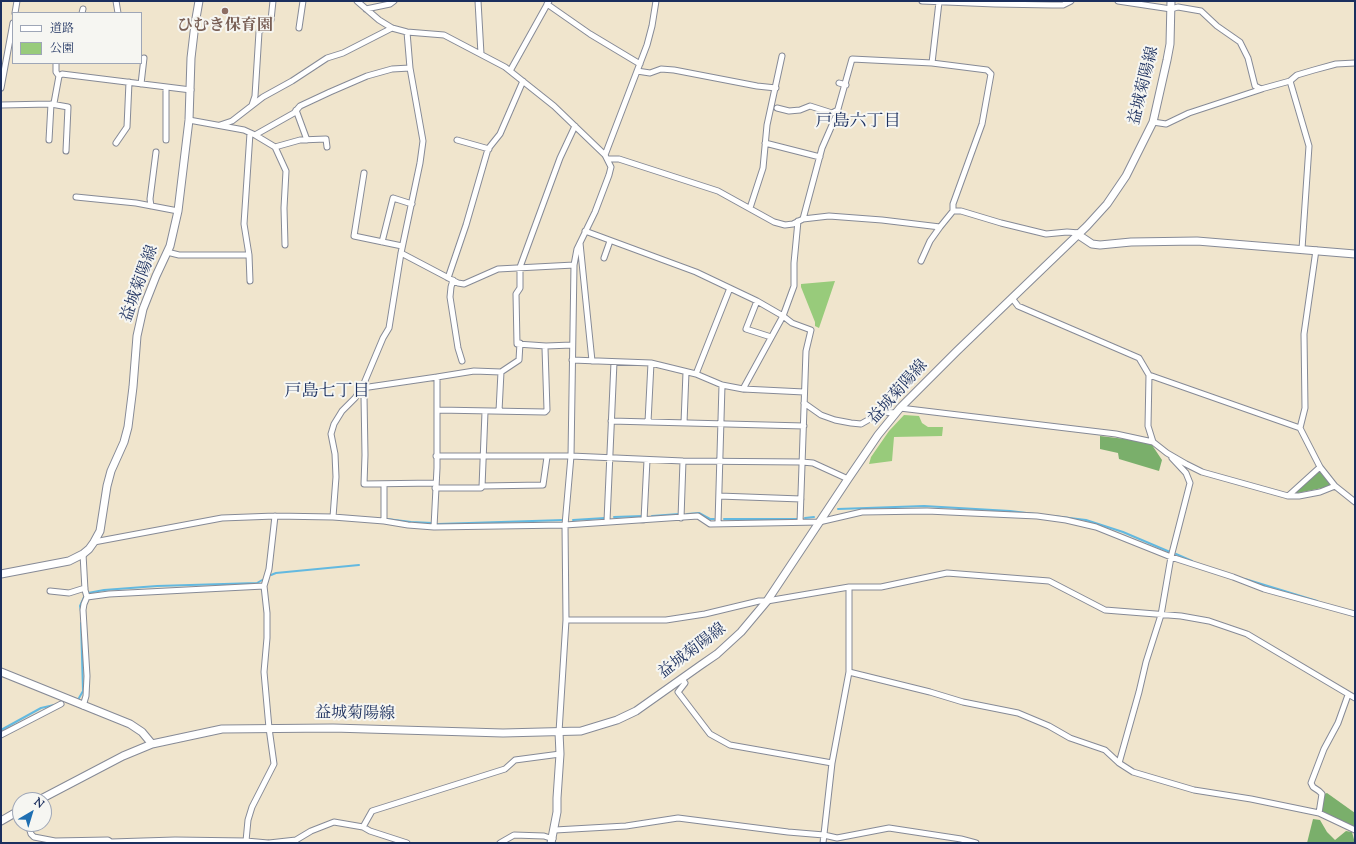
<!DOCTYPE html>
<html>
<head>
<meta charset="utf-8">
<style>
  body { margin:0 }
  #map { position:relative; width:1356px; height:844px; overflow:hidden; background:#f0e5cd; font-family:"Sorts Mill Goudy","Noto Serif JP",serif }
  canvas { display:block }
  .frame { position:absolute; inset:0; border:2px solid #1b2f5e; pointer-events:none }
  .legend { position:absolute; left:12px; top:12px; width:130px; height:52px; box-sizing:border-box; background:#f6f6f2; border:1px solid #9ea6b7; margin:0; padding:5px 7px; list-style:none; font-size:12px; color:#1b2f5e }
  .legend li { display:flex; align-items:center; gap:8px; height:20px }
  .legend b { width:20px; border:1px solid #9ea6b7 }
  .north { position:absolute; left:12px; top:792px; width:40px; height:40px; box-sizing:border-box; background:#f6f6f2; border:1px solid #9ea6b7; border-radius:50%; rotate:38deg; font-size:11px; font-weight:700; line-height:16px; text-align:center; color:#1b2f5e }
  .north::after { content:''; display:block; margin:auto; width:14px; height:18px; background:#1f6fb2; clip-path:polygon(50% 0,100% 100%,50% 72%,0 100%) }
</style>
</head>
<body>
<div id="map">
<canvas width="1356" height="844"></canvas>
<div class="frame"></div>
<ul class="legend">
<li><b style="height:5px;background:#fff"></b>道路</li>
<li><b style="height:11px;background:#98cb7b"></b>公園</li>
</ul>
<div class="north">N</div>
</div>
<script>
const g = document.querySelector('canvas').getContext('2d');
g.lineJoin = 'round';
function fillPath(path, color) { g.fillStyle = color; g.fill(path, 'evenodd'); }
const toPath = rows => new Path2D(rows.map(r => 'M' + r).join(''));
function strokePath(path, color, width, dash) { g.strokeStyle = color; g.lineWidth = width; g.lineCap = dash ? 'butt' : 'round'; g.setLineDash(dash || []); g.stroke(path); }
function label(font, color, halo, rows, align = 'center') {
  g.font = font + ' "Sorts Mill Goudy","Noto Serif JP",serif'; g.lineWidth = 4; g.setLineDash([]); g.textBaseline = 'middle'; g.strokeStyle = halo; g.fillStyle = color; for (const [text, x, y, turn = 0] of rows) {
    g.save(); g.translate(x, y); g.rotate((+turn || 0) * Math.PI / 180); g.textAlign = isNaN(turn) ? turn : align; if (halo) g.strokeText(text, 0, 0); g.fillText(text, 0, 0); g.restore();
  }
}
const green = toPath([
  [835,281,819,328,815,326,815,322,801,287,801,284],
  [904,415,919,416,922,423,928,427,943,427,942,436,894,437,892,461,869,464,871,457,889,431]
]);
const forest = toPath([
  [1100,436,1150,442,1162,460,1159,471,1119,459,1118,453,1100,449],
  [1320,469,1331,484,1327,487,1293,494],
  [1327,793,1355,813,1355,827,1321,812,1324,794],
  [1313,819,1320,820,1327,832,1335,840,1346,831,1352,832,1355,843,1307,843]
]);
const stream = toPath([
  [838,509,924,506,1010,511,1035,514],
  [687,514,699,513,710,519,714,519],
  [652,516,679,514],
  [1053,516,1086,520,1123,532,1170,552],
  [614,517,643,516],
  [805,518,814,517],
  [387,519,411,522,432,523],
  [724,519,798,519],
  [573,520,605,518],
  [438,524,564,520],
  [1176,554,1192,561],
  [271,575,276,573,359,565],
  [1245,579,1317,601],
  [88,593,104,590,157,586,257,583,264,579],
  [81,611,80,606,85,595],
  [79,698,83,691,81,623],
  [1,730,41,708,54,705]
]);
const street = toPath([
  [116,1,118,13],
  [357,1,379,20,392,28,407,32,444,35,505,67,554,106,605,155,611,167,609,175,595,212,577,249,574,265,571,456,565,525,566,620,559,732],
  [478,1,481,54],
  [922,1,995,4,1052,5,1063,5,1071,1],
  [1118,1,1171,9,1178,7,1201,11,1217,26,1240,42,1248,58,1255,86,1261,89,1290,81,1297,75,1314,70,1336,64,1355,63],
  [547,4,590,34,640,64],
  [366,9,390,4,394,1],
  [15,13,17,1],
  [82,13,83,9],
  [299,28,303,1],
  [56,63,56,72,59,76],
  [932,63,987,70,991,74,982,124,953,204,953,211],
  [510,71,549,1],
  [637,71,650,73,661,69,674,70,757,86,776,88],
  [1290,81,1309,146,1302,249],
  [839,83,846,85],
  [141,84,144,58],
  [166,87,166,140],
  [1,88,13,23],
  [1,105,51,104,54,103,59,76,62,74,191,90],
  [252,105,255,96,259,32,271,20,273,1],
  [777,108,789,111,800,110,810,106,832,113,838,110],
  [296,110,307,140],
  [189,120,244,130,255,135,275,147,286,171,284,208,285,245],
  [1153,122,1166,124,1189,113,1262,89],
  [220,125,232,121,263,97,292,81,327,58,343,53,392,28],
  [255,135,294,113,300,106,330,92,367,76,392,69,410,68],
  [49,140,51,104,68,107,66,151],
  [457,140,489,149],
  [116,143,127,127,129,82],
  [765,143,820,157],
  [275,147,300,140,326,139,327,147],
  [605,155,647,45,652,26,656,1],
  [608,159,619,159,718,191,774,222,785,225,793,224,803,219,829,216,882,220,940,227,953,211,961,211,1001,223,1046,234,1067,232,1079,233],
  [364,173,354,236,402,246],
  [76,197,136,203,178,211],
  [151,206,150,199,156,152],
  [750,208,763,168,767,125,782,56],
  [803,219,822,148,836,116,852,59,932,63,939,2],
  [585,231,696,272,757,301,783,316,792,323,811,330,806,351,800,522],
  [382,242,393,198,412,204],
  [580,243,592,361],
  [1316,250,1304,334,1305,408,1300,428,1320,467,1335,486,1355,502],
  [167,252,179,255,249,255],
  [401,253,458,283,464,284,498,269,574,265],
  [604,258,610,241],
  [921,261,930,241,940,227],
  [448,278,466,225,488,149,500,134,523,81],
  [453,280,451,287,450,297,458,348,462,361],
  [250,281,249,255,244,224,250,133],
  [1012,298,1018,306,1139,358,1149,375,1148,426,1153,442],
  [757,301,746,329,771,337],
  [546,346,517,344,516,294,520,288,520,267,560,158,575,126],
  [572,360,651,363,696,374,722,385,743,389,804,392],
  [696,374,730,288],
  [1149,375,1300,428],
  [437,377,474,371,501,372,519,360,520,343],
  [362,388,437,377,437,468,434,527],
  [743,389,783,316,794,286,794,263,798,221],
  [360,390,364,396,365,455,364,484,436,483],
  [804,403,821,415,835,420,851,423,861,424,882,412,896,413],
  [900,408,1116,434,1153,442,1167,453,1186,464,1202,472,1288,496,1320,467],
  [438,410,545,412,547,410,545,348,546,346,572,345],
  [499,411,501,372],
  [611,421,804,426],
  [648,422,651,363],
  [684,423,686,372],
  [436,456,571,456,683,461,802,462,813,463,848,479],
  [482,486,543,485,547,457],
  [435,488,481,488,482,487,485,412],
  [719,496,801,499],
  [1288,496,1299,496,1320,492,1335,486],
  [333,517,336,477,335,454,331,434,334,424,342,411,355,398,362,388,383,338,389,328,401,253,420,163,423,141,410,68,407,32],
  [681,518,683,461],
  [644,520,647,460],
  [384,521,384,484],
  [607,521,614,362],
  [718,523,722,385],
  [94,542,222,518,275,516,333,517,384,521,408,525,434,527,565,525,698,516,710,524,819,522,862,512,927,511,1037,516,1066,520,1096,527,1171,557,1233,577,1264,589,1355,614],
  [50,591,69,593,85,588],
  [87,597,109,594,264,586],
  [566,620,666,620,705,614,759,601,767,601,849,587,881,587,947,573,1049,581,1105,610,1181,616,1209,621,1247,634,1355,698],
  [849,672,930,692,963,702,1018,713,1049,726,1070,738,1105,750,1119,763,1133,772,1194,790,1251,799,1319,813,1355,830],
  [682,679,685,683,678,692,710,734,730,745,832,763],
  [83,706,86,696,87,676,83,610,84,604,87,597,85,590,83,554],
  [1,735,61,704],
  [1119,763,1139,692,1146,662,1161,615,1171,557,1190,483,1186,473,1172,458],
  [1319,813,1322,794,1319,791,1313,787,1311,783,1324,749,1338,723,1348,695],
  [28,824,31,834,34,837,55,841,108,840,111,842,175,840,246,841,268,843],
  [363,827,370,831,407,843],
  [555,830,626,826,678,818,788,832,824,835,837,838,889,828,961,839,976,843],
  [246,841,248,820,252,807,274,764,269,728,264,672,267,638,267,613,264,586,269,569,275,516],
  [269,843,296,840,311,831,334,822,363,827,372,811,505,769,515,760,560,754],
  [500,843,514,835,544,836,553,839],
  [823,843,832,763,849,672,849,587]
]);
const secondary = toPath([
  [1077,234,1092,244,1100,245,1131,242,1197,241,1355,254],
  [1,574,69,561,83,554,89,549,94,542,100,531,107,486,111,471,124,442,128,427,133,387,137,336,143,309,156,276,170,246,178,211,189,120,191,58,195,24,199,1],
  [1,672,130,724,142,732,152,744],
  [39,800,123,756,152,744,222,729,333,728,503,733,581,731,617,720,636,711,701,665,717,654,741,632,767,601,848,479,878,435,900,408,957,351,1087,226,1107,204,1126,176,1153,122,1167,60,1170,44,1171,1],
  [1,821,20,810],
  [551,843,557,812,557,798,560,754,559,732]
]);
const markers = [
  [225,11,4,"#8d6e63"]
];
const educationNames = [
  ["ひむき保育園",225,27]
];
const streetNames = [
  ["益城菊陽線",1145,86,-76],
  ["益城菊陽線",141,284,-70],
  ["益城菊陽線",899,393,-48],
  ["益城菊陽線",693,652,-37],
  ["益城菊陽線",355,715,1]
];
const neighbourhoodNames = [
  ["戸島六丁目",858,123],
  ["戸島七丁目",327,393]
];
fillPath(green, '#98cb7b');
fillPath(forest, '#7aaf6b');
strokePath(stream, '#63b9e0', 2);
strokePath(street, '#868a96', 7);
strokePath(secondary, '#868a96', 9);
strokePath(street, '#fff', 5);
strokePath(secondary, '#fff', 7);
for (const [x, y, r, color] of markers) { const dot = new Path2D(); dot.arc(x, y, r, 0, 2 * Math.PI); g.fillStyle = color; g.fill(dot); strokePath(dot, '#f6f6f2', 1.5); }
label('bold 16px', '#785e54', '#f6f6f2', educationNames);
label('16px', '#1b2f5e', '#f6f6f2', streetNames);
label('17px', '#1b2f5e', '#f6f6f2', neighbourhoodNames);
</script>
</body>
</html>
